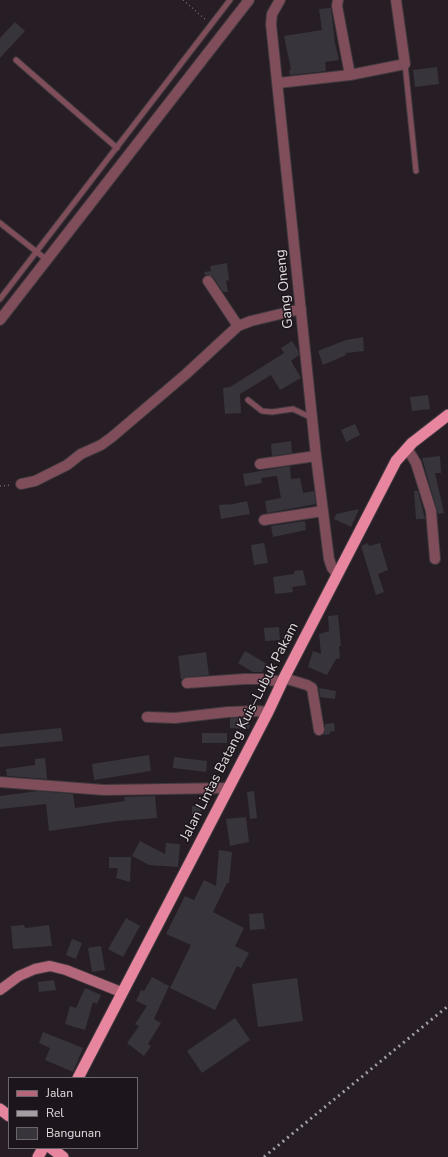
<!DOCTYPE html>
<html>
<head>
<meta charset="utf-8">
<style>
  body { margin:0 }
  #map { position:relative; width:448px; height:1157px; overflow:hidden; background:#261e24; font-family:"Nunito Sans",sans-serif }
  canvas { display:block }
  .legend { position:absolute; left:8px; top:1077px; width:130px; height:72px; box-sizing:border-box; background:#1c151b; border:1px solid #6b656a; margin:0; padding:5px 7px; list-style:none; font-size:12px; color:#e2dce0 }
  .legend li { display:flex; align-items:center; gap:8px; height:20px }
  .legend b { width:20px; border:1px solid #6b656a }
</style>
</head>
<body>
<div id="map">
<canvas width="448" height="1157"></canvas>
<ul class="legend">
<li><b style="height:5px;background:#b4667a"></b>Jalan</li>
<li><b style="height:5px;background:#a49da2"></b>Rel</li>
<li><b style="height:11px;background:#37343c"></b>Bangunan</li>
</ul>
</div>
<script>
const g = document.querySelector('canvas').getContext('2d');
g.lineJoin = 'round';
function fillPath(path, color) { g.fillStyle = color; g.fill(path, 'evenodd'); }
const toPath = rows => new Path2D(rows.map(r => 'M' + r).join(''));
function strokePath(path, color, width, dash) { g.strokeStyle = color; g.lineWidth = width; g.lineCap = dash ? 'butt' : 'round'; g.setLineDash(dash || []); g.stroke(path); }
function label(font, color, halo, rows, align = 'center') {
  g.font = font + ' "Nunito Sans",sans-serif'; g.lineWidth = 3; g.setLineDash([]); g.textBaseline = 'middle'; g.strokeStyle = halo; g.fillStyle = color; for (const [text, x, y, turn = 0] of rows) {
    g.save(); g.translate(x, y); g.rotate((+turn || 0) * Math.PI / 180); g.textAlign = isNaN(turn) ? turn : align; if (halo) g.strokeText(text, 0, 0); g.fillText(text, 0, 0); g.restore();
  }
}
const building = toPath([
  [331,8,335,43,339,60,325,62,326,71,290,75,289,70,291,70,284,36,322,30,319,9],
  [15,22,25,31,0,58,0,38],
  [437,67,439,84,415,87,413,70],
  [227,263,229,280,226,281,228,292,223,292,213,277,208,275,205,275,204,272,211,271,210,266],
  [363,337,364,351,346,353,346,355,323,365,318,351,346,340],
  [292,341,298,350,299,355,291,361,301,378,280,390,271,375,240,394,241,413,225,414,223,388,230,387,284,353,281,348],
  [428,395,430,409,412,411,410,397],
  [355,424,360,435,346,442,341,430],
  [291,441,292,453,272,456,271,444],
  [440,456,441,473,435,473,444,513,438,514,422,458],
  [290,466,291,479,300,478,303,493,314,491,316,504,267,513,265,501,281,498,277,476,261,478,262,483,245,486,243,474],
  [414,491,418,491,425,519,416,519],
  [247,501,250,514,221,519,219,505,229,504,229,505],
  [359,509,351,527,334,519,336,514],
  [305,521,306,530,273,537,271,526],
  [264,543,268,563,254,565,251,545],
  [368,543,369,546,380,543,388,570,378,574,384,592,376,595,361,546],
  [303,570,306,585,292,587,293,592,275,594,273,577,294,574,294,571],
  [338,615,341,646,339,646,340,658,336,659,327,675,308,667,313,651,321,654,319,634,329,631,328,616],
  [279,627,280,640,265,641,264,628],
  [245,651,267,664,262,672,253,672,238,663],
  [206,652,209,675,187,677,181,679,178,656],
  [319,688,336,691,335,699,320,697],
  [230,718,250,718,249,729,230,728],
  [334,723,335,731,330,732,330,734,323,735,325,732,325,724],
  [61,728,63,741,0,747,0,734],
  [202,733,227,733,227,743,202,743],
  [149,755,151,771,94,780,92,764],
  [174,757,207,761,206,772,173,768],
  [45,758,47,779,7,776,6,769,35,765,35,759],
  [38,791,73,794,75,808,125,801,124,797,155,796,157,818,118,821,49,831,46,804,0,809,0,796],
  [254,791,257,818,250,819,247,792],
  [192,806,201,806,200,816,192,816],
  [246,817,249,842,230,846,226,819],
  [140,841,165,854,166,843,180,844,178,867,149,865,132,856],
  [219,850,232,852,229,883,227,883,213,912,244,928,235,946,249,953,241,968,237,966,215,1010,170,988,191,945,166,934,185,896,194,900,204,880,216,886],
  [109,857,131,857,130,882,116,878,118,868,109,868],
  [263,913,265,929,250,930,249,914],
  [126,918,140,926,123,957,108,949],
  [24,925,25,928,49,925,52,946,13,949,11,926],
  [72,939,82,943,76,959,66,955],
  [101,946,105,970,92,972,88,948],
  [152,977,169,986,154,1019,161,1023,148,1044,151,1046,144,1056,127,1043,139,1026,135,1024,147,1006,136,1001,141,990,144,991],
  [297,978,303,1021,258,1027,252,984],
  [54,980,56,990,39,992,38,982],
  [85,988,101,995,97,1004,93,1002,85,1030,65,1024,70,1006,76,1008],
  [235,1018,250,1040,202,1073,187,1051],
  [43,1032,83,1048,73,1072,45,1060,50,1048,39,1043]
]);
const path = toPath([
  [183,0,206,20],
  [0,486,11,485]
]);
const service = toPath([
  [16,60,117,148],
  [405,64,416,171],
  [0,223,47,260],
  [0,299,230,0],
  [248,400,262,411,272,412,293,409,312,418]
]);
const minor = toPath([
  [280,0,272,14,271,24,316,456,329,559,332,568,337,574],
  [338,0,337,6,350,75],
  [278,83,350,75,405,64,396,0],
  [208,281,238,326],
  [407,448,416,463,431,511,435,559],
  [260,464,316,456],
  [21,484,35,481,67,465,81,454,101,445,112,437,186,374,238,326,251,321,301,309],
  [264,520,323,511],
  [284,678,307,685,312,688,319,730],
  [187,683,244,679,263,679,282,682],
  [147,717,175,718,228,712,257,711,268,712],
  [0,782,104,790,229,788]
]);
const tertiary = toPath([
  [0,320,249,0]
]);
const secondary = toPath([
  [0,990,19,976,35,969,50,966,66,970,121,992]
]);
const trunk = toPath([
  [78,1078,268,712,284,678,396,461,412,443,448,415],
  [0,1109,9,1116],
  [51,1148,63,1157],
  [38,1157,43,1148]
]);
const rail = toPath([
  [264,1157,448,1006]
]);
const streetNames = [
  ["Gang Oneng",285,289,-96],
  ["Jalan Lintas Batang Kuis–Lubuk Pakam",240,732,-63]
];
fillPath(building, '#37343c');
strokePath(service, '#40393e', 7);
strokePath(minor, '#40393e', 12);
strokePath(tertiary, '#40393e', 12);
strokePath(secondary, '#40393e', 12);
strokePath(trunk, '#40393e', 13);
strokePath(path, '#70686e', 1.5, [1, 3]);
strokePath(service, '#7f4e5a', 5);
strokePath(minor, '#7f4e5a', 10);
strokePath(tertiary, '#7f4e5a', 10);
strokePath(secondary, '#b4667a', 10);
strokePath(trunk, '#e8869f', 11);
strokePath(rail, '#a49da2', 3, [2, 4]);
label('14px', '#e2dce0', '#1c151b', streetNames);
</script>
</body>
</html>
